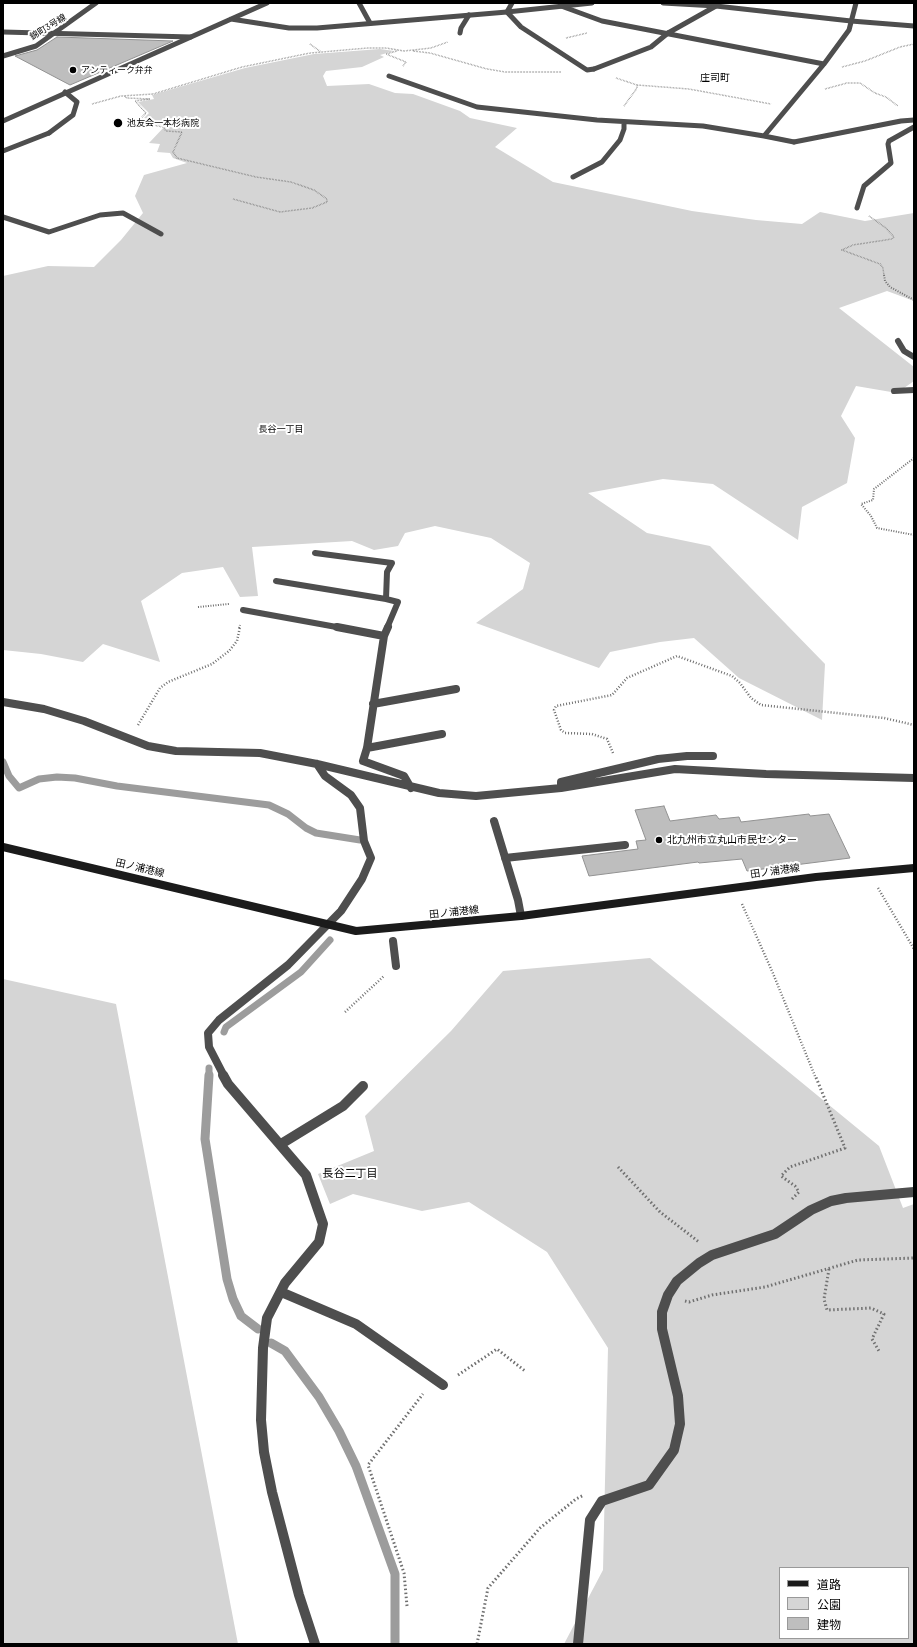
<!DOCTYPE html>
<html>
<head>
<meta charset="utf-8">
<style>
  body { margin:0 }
  #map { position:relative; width:917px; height:1647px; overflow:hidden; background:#fff; font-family:Barlow,"Noto Sans JP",sans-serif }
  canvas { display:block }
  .frame { position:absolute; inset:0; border:4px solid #000; pointer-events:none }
  .legend { position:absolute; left:779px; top:1567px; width:130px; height:72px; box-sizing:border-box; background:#fff; border:1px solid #999; margin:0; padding:5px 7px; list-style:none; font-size:12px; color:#000 }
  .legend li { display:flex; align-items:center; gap:8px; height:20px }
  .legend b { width:20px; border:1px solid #999 }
</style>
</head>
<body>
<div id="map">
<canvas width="917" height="1647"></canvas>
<div class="frame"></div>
<ul class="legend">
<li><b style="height:5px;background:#1b1b1b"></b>道路</li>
<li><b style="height:11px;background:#d5d5d5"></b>公園</li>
<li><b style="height:11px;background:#bebebe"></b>建物</li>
</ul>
</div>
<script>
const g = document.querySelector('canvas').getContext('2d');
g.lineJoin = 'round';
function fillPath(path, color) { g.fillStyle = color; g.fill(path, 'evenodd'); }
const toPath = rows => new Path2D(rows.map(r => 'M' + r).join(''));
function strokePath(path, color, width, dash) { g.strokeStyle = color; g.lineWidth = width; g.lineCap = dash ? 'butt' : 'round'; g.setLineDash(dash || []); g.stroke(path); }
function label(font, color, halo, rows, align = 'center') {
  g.font = font + ' Barlow,"Noto Sans JP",sans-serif'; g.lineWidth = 4; g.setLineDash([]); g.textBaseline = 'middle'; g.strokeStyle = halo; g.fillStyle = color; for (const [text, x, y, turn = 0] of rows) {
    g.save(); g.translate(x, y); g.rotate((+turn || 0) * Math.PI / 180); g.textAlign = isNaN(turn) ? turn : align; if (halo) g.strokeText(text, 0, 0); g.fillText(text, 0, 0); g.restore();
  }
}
const green = toPath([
  [380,49,394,51,380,55,384,57,362,67,326,71,323,76,327,86,369,84,395,93,413,94,460,111,470,118,517,128,495,147,553,182,692,211,756,220,802,224,820,212,865,221,914,213,914,301,887,291,839,308,914,367,914,381,897,393,856,386,841,416,855,438,847,483,802,507,798,540,713,484,663,479,588,493,647,533,710,546,825,664,822,720,739,678,694,638,660,642,610,652,599,668,476,623,523,589,530,563,491,538,435,526,405,533,398,546,374,550,352,541,252,547,258,596,240,597,223,567,182,573,141,601,160,662,103,644,83,662,41,654,3,650,3,276,48,266,94,267,121,240,143,213,135,196,144,175,187,163,173,158,170,153,157,152,160,144,149,143,165,126,141,121,149,113,138,102,154,99,152,95,245,68,314,54],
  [650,958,879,1146,903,1208,914,1204,914,1644,564,1644,603,1570,608,1348,547,1252,469,1202,422,1211,353,1194,330,1204,318,1174,374,1151,365,1116,451,1031,503,971],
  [780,1568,908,1568,908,1638,780,1638],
  [3,979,116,1004,238,1644,3,1644]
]);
const streamFar1 = toPath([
  [3,762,9,776,19,788,39,779,57,777,75,778,117,786,269,805,288,814,306,828,316,833,360,840],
  [224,1032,226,1027,301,972,330,940],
  [209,1076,209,1068]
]);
const stream = toPath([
  [209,1075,205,1139,227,1279,233,1299,241,1316,258,1329],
  [271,1343,285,1351,319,1397,339,1431,356,1466,395,1574,395,1644]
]);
const building = toPath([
  [57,37,173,41,70,85,15,56,37,50,57,37],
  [664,806,670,821,716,815,719,819,739,817,741,822,809,814,810,816,829,814,850,858,747,871,742,859,699,863,698,862,589,876,582,856,638,849,636,841,646,840,635,810,664,806]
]);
const pathFar3 = toPath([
  [566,38,587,33],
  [310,44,321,52],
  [397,51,386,54,406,62,403,66],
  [413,51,430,53,487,69,505,72,561,72],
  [842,67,865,61,900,47,914,44],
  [616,78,637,85,689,89,771,104],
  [825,89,847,83,860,83,875,93,886,97,898,106],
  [125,96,126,98,150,99,135,101,146,113,137,122,163,127,166,131,182,132,173,152,177,158,256,177,291,182,314,190,327,199,327,202,312,208,280,212,233,199],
  [92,104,121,96,153,94,242,67,310,53,368,48,386,48,404,51,431,48,448,42],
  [624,106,637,88,637,85],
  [869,216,886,228,894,237,892,239,853,245,842,250,880,264,883,268,884,276]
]);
const pathFar2 = toPath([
  [884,275,885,281,890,287,914,300],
  [914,458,874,489,873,500,861,504,871,516,877,528,914,535],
  [198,607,229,604],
  [239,628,240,625]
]);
const pathFar1 = toPath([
  [138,725,160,688,168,682,212,664,229,651,237,641,240,627],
  [613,753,607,739,592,734,565,733,561,730,554,710,556,706,612,695,627,678,677,656,732,676,740,683,751,698,761,705,884,718,914,725],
  [878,888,914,949],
  [742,904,772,971,815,1076],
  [345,1012,384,976]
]);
const path = toPath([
  [618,1167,660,1212,699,1242],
  [792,1199,799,1192,795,1186,781,1176,790,1167,845,1148,815,1075],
  [829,1269,824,1299,827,1310,871,1308,884,1314,872,1339,879,1351],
  [685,1301,689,1302,712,1295,765,1287,858,1260,914,1258],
  [458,1375,497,1349,525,1371],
  [407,1606,404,1573,368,1465,423,1394],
  [477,1644,488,1588,540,1528,576,1499,584,1495]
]);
const service = toPath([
  [594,69,651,47,668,33],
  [794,142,901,121,914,120],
  [3,151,49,133],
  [857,208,864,186,891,163,888,144,889,141,914,127],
  [3,217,49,232,100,215,123,213,161,234]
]);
const minorFar3 = toPath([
  [359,3,370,23],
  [512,3,507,12,521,27,587,70,594,69],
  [561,6,602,21,824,64],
  [3,32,191,37],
  [460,33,461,28,469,15],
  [668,33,716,6,717,3],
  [389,76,477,107,597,120,703,126,764,136],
  [49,133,73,115,77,102,65,92],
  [794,142,764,136,824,64,849,30,856,3],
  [573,177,602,162,620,140,624,129,624,122]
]);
const minorFar2 = toPath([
  [898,341,904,351,914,357],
  [894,391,914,390],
  [315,553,392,563,387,572,386,599,398,602,387,628],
  [276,581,386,599],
  [243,610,342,628]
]);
const minorFar1 = toPath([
  [337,627,384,636],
  [388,627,384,636,367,748,363,761,404,776,411,788],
  [3,702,44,709,84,721,148,746,176,751,260,753,317,764,439,793,476,796,561,788,675,769,766,774,914,778],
  [373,704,456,689],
  [367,748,442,734],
  [561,788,561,782,658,759,687,756,713,756],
  [494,821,518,900,521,916],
  [505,858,625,845],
  [393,941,396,966],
  [224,1076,209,1047,208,1033,219,1020,288,965,341,911,362,879,371,858,364,841,360,808,351,795,325,776,317,764]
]);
const minor = toPath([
  [223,1075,228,1084,306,1175,323,1224,319,1242,285,1283,267,1318,263,1348,261,1420,264,1452,272,1492,299,1595,315,1644],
  [281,1144,343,1106,363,1086],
  [281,1292,356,1324,443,1385],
  [578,1644,590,1520,602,1501,649,1485,674,1450,680,1424,678,1396,662,1329,662,1312,668,1295,677,1281,699,1263,712,1255,775,1234,811,1210,831,1201,846,1198,914,1192]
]);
const tertiary = toPath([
  [663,3,716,6,851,21,914,26],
  [231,19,289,28,317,28,507,12,592,3],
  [3,56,36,46,96,3],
  [3,121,267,3]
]);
const secondary = toPath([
  [3,847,356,931,521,916,816,877,914,868]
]);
const markers = [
  [73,70,4,"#000"],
  [118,123,5,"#000"],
  [659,840,4,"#000"]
];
const farStreetnames = [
  ["錦町3号線",48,27,-32]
];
const farPoinames = [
  ["アンティーク弁弁",81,70],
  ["池友会一本杉病院",127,123]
];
const farNeighbourhoodnames = [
  ["長谷一丁目",281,429]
];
const farQuarternames = [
  ["庄司町",715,78]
];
const poiNames = [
  ["北九州市立丸山市民センター",667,840]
];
const streetNames = [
  ["田ノ浦港線",140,868,13],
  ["田ノ浦港線",775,871,-8],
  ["田ノ浦港線",454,912,-6]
];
const neighbourhoodNames = [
  ["長谷二丁目",350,1173]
];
fillPath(green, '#d5d5d5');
strokePath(streamFar1, '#9c9c9c', 7);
strokePath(stream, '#9c9c9c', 9);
fillPath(building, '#bebebe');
strokePath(building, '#929292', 1);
strokePath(pathFar3, '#707070', 1.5, [0.5, 1]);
strokePath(pathFar2, '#707070', 2, [1, 1.5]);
strokePath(pathFar1, '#707070', 2.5, [1, 2]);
strokePath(path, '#707070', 3, [1.5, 2.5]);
strokePath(service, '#4e4e4e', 5);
strokePath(minorFar3, '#4e4e4e', 5);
strokePath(minorFar2, '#4e4e4e', 6);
strokePath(minorFar1, '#4e4e4e', 8);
strokePath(minor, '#4e4e4e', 10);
strokePath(tertiary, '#4e4e4e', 5);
strokePath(secondary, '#1b1b1b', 8);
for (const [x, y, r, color] of markers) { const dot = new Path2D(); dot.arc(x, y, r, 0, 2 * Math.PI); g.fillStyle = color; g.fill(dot); strokePath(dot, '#fff', 1.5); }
label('9px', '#000', '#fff', farStreetnames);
label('9px', '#000', '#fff', farPoinames, 'left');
label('9px', '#000', '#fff', farNeighbourhoodnames);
label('10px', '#000', '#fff', farQuarternames);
label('10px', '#000', '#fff', poiNames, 'left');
label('10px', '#000', '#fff', streetNames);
label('11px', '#000', '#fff', neighbourhoodNames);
</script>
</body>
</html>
